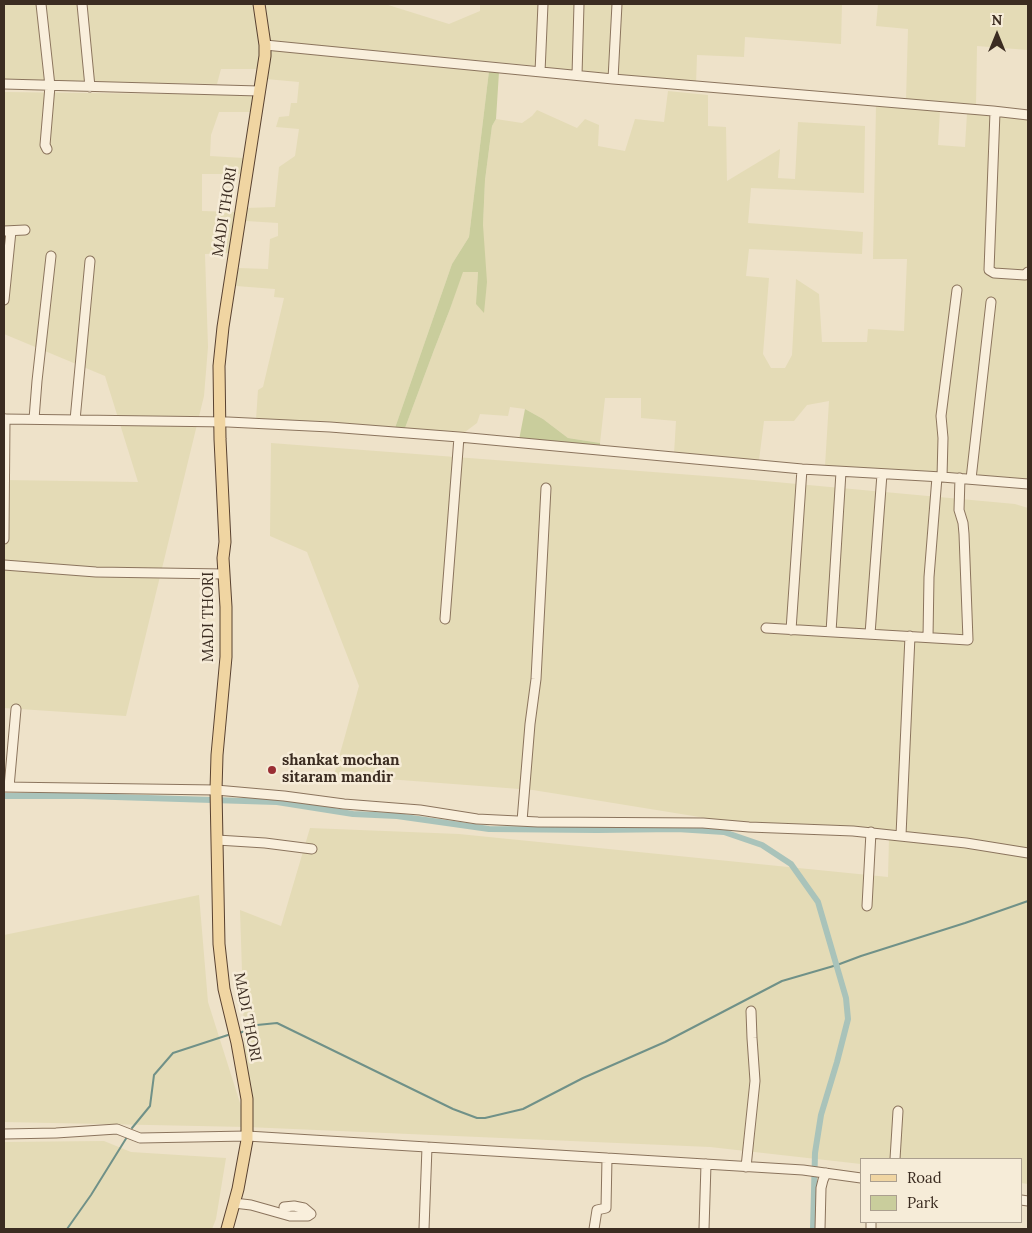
<!DOCTYPE html>
<html>
<head>
<meta charset="utf-8">
<style>
  body { margin:0 }
  #map { position:relative; width:1032px; height:1233px; overflow:hidden; background:#eee2c9; font-family:Lora,serif }
  canvas { display:block }
  .frame { position:absolute; inset:0; border:5px solid #3b2c21; pointer-events:none }
  .legend { position:absolute; left:860px; top:1158px; width:162px; height:65px; box-sizing:border-box; background:#f6ecd8; border:1px solid #ab9f8f; margin:0; padding:6px 9px; list-style:none; font-size:15px; color:#3b2c21 }
  .legend li { display:flex; align-items:center; gap:10px; height:25px }
  .legend b { width:25px; border:1px solid #ab9f8f }
  .north { position:absolute; left:972px; top:10px; width:50px; height:50px; -webkit-text-stroke:4px #f6ecd8; paint-order:stroke; rotate:0deg; font-size:14px; font-weight:700; line-height:20px; text-align:center; color:#3b2c21 }
  .north::after { content:''; display:block; margin:auto; width:18px; height:22px; background:#3b2c21; clip-path:polygon(50% 0,100% 100%,50% 72%,0 100%) }
</style>
</head>
<body>
<div id="map">
<canvas width="1032" height="1233"></canvas>
<div class="frame"></div>
<ul class="legend">
<li><b style="height:6px;background:#f0d5a2"></b>Road</li>
<li><b style="height:14px;background:#c9cd9c"></b>Park</li>
</ul>
<div class="north">N</div>
</div>
<script>
const g = document.querySelector('canvas').getContext('2d');
g.lineJoin = 'round';
function fillPath(path, color) { g.fillStyle = color; g.fill(path, 'evenodd'); }
const toPath = rows => new Path2D(rows.map(r => 'M' + r).join(''));
function strokePath(path, color, width, dash) { g.strokeStyle = color; g.lineWidth = width; g.lineCap = dash ? 'butt' : 'round'; g.setLineDash(dash || []); g.stroke(path); }
function label(font, color, halo, rows, align = 'center') {
  g.font = font + ' Lora,serif'; g.lineWidth = 5; g.setLineDash([]); g.textBaseline = 'middle'; g.strokeStyle = halo; g.fillStyle = color; for (const [text, x, y, turn = 0] of rows) {
    g.save(); g.translate(x, y); g.rotate((+turn || 0) * Math.PI / 180); g.textAlign = isNaN(turn) ? turn : align; if (halo) g.strokeText(text, 0, 0); g.fillText(text, 0, 0); g.restore();
  }
}
const farmland = toPath([
  [4,4,255,4,261,42,258,69,221,69,217,84,4,81],
  [264,4,385,4,449,24,480,11,480,4,842,4,841,44,745,37,744,57,697,55,696,85,527,65,271,41,268,38],
  [878,4,1028,4,1028,50,977,46,976,105,906,100,908,29,876,26],
  [275,49,489,71,469,237,452,264,395,428,256,420,258,390,263,387,284,298,274,297,275,289,236,286,238,268,268,269,270,239,278,236,278,223,246,221,247,208,275,207,279,167,295,156,299,129,276,127,279,117,289,116,291,103,297,103,299,82,266,79,271,53],
  [668,91,708,95,708,126,726,127,727,181,780,149,778,178,795,179,798,122,865,126,864,193,751,188,748,223,863,232,862,254,749,249,746,276,769,278,763,354,771,368,785,368,792,355,796,279,819,294,822,342,867,342,868,329,904,331,907,259,873,259,876,106,940,111,938,145,965,147,967,113,1028,118,1028,479,944,472,867,469,825,466,829,401,807,405,794,421,764,421,759,460,674,454,676,421,641,418,641,398,605,398,600,443,568,438,543,419,525,409,510,407,508,416,480,414,477,423,461,435,405,428,434,350,450,309,462,272,478,272,476,304,483,225,485,180,492,126,496,119,522,123,532,116,537,110,577,128,585,119,599,125,598,146,625,151,635,119,664,122],
  [4,92,253,95,252,112,219,112,211,135,210,156,244,158,241,174,202,174,202,211,235,212,230,253,205,254,208,347,204,396,126,716,4,708,4,480,138,482,105,376,4,334],
  [271,443,732,478,1015,504,1028,508,1028,850,749,825,533,790,334,775,359,686,307,552,270,536],
  [310,828,459,834,888,877,889,838,940,844,1028,858,1028,1184,1021,1183,1021,1159,861,1159,861,1164,710,1147,247,1127,4,1122,4,935,199,895,208,1002,247,1125,240,910,281,926],
  [104,1141,131,1152,226,1158,216,1219,212,1229,4,1229,4,1142]
]);
const green = toPath([
  [489,71,499,72,496,119,492,126,485,180,483,225,487,282,484,313,476,304,478,272,463,272,450,309,434,350,405,428,395,428,452,264,469,237],
  [525,409,543,419,568,438,600,443,600,447,519,440]
]);
const stream = toPath([
  [240,1033,257,1025,277,1023,453,1109,477,1118,485,1118,523,1109,583,1078,665,1042,782,981,837,965,861,956,965,923,1028,901],
  [132,1128,150,1106,154,1075,173,1053,228,1035],
  [67,1229,91,1195,127,1137]
]);
const canal = toPath([
  [4,796,83,796,277,802,353,814,397,816,489,829,597,830,677,829,724,832,762,845,791,864,818,902,846,998,848,1019,837,1062,821,1115,815,1153,813,1229]
]);
const minor = toPath([
  [41,4,50,86,45,145,47,149],
  [82,4,90,87],
  [265,45,613,79,993,111,1028,115],
  [540,72,543,4],
  [577,75,579,4],
  [613,79,617,4],
  [4,84,259,91],
  [995,112,989,270,994,273,1025,275,1028,272],
  [4,231,25,230],
  [4,300,11,231],
  [4,419,228,422,330,427,459,437,802,469,942,477,1028,484],
  [34,419,37,381,51,256],
  [75,420,90,261],
  [942,477,943,438,941,416,957,290],
  [971,479,991,302],
  [4,539,5,419],
  [4,565,96,572,224,574],
  [445,619,459,437],
  [766,628,968,640,964,534,963,523,959,510,960,478],
  [791,630,802,469],
  [831,632,841,472],
  [870,634,882,474],
  [928,637,929,577,937,477],
  [4,787,216,790,284,796,344,804,420,810,477,819,538,822,703,823,749,827,853,831,966,843,1028,853],
  [9,787,16,709],
  [522,821,530,724,536,679,546,488],
  [901,835,910,636],
  [217,840,265,843,312,849],
  [867,906,871,832],
  [4,1134,56,1133,117,1129,140,1138,247,1136,803,1170,861,1178],
  [895,1159,898,1111],
  [746,1167,755,1081,752,1038,751,1011],
  [1021,1200,1028,1201],
  [234,1203,251,1205,290,1216,308,1216,311,1214,304,1208,294,1206,284,1207],
  [871,1222,871,1229],
  [424,1229,427,1147],
  [594,1229,597,1210,606,1208,607,1158],
  [704,1229,706,1164],
  [820,1229,821,1188,823,1180,826,1173]
]);
const major = toPath([
  [227,1229,238,1189,247,1140,247,1099,237,1043,224,989,219,944,216,790,217,755,226,657,226,607,223,558,225,542,220,439,219,366,223,327,265,56,265,45,259,4]
]);
const markers = [
  [272,770,5,"#992e33"]
];
const streetNames = [
  ["MADI THORI",225,212,-81],
  ["MADI THORI",209,617,-90],
  ["MADI THORI",247,1017,79]
];
const poiNames = [
  ["shankat mochan",282,761],
  ["sitaram mandir",282,778]
];
fillPath(farmland, '#e4dbb6');
fillPath(green, '#c9cd9c');
strokePath(stream, '#709188', 2);
strokePath(canal, '#a9c3ba', 6);
strokePath(minor, '#8b745d', 11);
strokePath(major, '#594231', 13);
strokePath(minor, '#f9efdc', 9);
strokePath(major, '#f0d5a2', 11);
for (const [x, y, r, color] of markers) { const dot = new Path2D(); dot.arc(x, y, r, 0, 2 * Math.PI); g.fillStyle = color; g.fill(dot); strokePath(dot, '#f6ecd8', 2); }
label('15px', '#3b2c21', '#f6ecd8', streetNames);
label('bold 15px', '#3b2c21', '#f6ecd8', poiNames, 'left');
</script>
</body>
</html>
